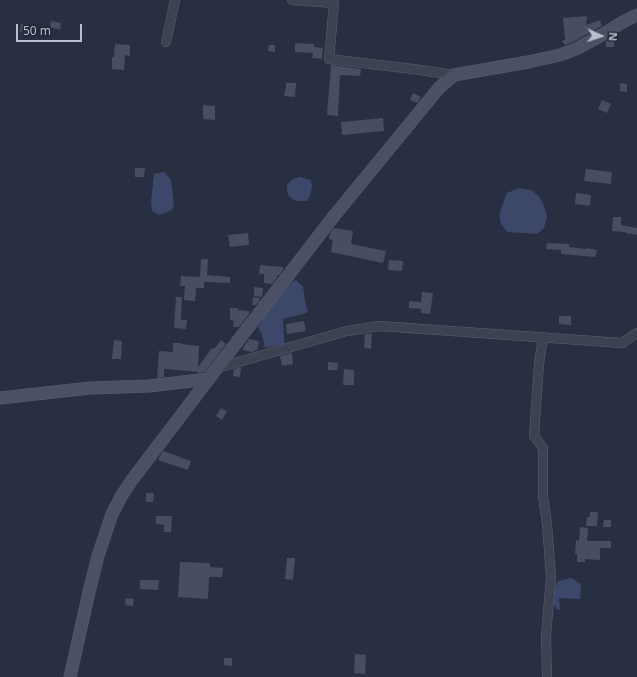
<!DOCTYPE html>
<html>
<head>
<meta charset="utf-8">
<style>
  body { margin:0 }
  #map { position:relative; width:637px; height:677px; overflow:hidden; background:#282f42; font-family:"Noto Sans",sans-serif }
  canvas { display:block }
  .north { position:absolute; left:581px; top:16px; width:40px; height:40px; -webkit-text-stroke:3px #212638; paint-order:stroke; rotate:93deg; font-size:11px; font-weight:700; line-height:16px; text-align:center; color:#babdcc }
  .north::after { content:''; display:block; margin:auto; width:14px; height:18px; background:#babdcc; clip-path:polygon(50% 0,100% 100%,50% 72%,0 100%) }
  .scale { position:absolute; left:16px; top:24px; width:66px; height:18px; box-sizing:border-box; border:2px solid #babdcc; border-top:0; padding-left:5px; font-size:12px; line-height:14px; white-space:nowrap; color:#babdcc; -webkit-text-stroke:3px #212638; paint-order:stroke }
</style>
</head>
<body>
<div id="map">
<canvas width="637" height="677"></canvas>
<div class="north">N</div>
<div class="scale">50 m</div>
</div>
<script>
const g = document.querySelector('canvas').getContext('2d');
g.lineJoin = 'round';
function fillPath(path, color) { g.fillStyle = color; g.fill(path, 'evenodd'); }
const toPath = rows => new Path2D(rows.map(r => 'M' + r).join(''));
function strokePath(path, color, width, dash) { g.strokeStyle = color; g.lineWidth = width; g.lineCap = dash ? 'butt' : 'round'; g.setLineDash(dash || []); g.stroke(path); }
const water = toPath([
  [164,172,171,180,174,205,172,210,159,215,152,211,151,202,154,174],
  [300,177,311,180,312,187,310,196,307,201,296,201,290,197,287,192,287,185,293,179],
  [519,188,531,190,539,196,544,206,547,216,544,228,537,234,507,232,500,222,500,212,507,193],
  [296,280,303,286,305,301,308,311,306,313,283,319,284,336,284,344,265,348,262,335,258,327,267,313,291,283],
  [571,578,581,584,580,599,559,598,560,610,557,609,552,601,552,592,558,581]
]);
const building = toPath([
  [587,16,586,25,600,20,602,26,573,42,565,45,562,41,565,40,563,18],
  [51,21,61,23,60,30,50,27],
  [21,24,33,26,31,34,20,32],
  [610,39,614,39,614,47,606,47,606,41],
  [295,43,314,44,314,47,323,48,322,59,312,58,313,53,295,52],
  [115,44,130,45,130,56,125,55,124,70,112,69,112,57,114,57],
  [269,45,275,45,275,52,268,51],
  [331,65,361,69,360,76,340,75,338,116,327,115],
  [286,83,296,83,295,97,284,96,285,89,286,89],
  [620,83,627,84,627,92,620,91],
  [413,93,421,97,417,103,410,100],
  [602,100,611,104,607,113,598,109],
  [203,105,215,106,215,120,203,119],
  [383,118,384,131,342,135,341,122],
  [135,168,145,168,144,177,135,177],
  [586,169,612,172,611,184,584,181],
  [576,193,591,195,590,206,575,204],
  [613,217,621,217,621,225,637,228,637,235,626,233,626,232,612,231],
  [334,228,353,231,351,244,386,251,383,263,331,252,333,240,329,239,330,233],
  [248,233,249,245,230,247,228,235],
  [547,243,569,244,569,247,587,249,587,248,597,250,595,257,561,254,561,250,546,249],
  [201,259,208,259,207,275,230,277,230,283,204,282,204,288,196,288,195,301,184,300,185,286,180,286,181,276,200,277],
  [389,260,403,261,402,271,388,270],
  [260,265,283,267,283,270,279,275,277,275,277,278,272,284,264,283,264,274,259,274],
  [254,287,263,288,262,297,254,296],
  [422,292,433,293,430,314,421,313,421,309,409,308,409,301,421,302],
  [176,297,182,297,181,320,187,320,186,329,174,328],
  [253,297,260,298,260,300,256,305,252,305],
  [230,308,238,308,237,310,249,311,249,314,239,327,233,327,234,321,230,320],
  [559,316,571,316,571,325,559,324],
  [304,321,306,331,287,334,286,324],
  [365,334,372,334,371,349,364,348],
  [249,339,259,341,257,350,252,352,243,350,244,346],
  [114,340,122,341,121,359,112,359],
  [221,340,226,344,205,372,198,373,198,372,190,371,164,369,164,377,157,378,159,351,173,352,173,343,181,343,181,344,199,346,198,367,212,348,214,349],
  [292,353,293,364,282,366,280,356],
  [328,362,338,363,337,370,328,370],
  [241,367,240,377,233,376,234,369],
  [344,369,354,370,354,385,343,385],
  [221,408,227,411,222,420,216,416],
  [163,451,191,461,188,470,158,460],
  [146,493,154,493,153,502,146,502],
  [590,512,598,512,597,526,586,526,587,517,590,517],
  [156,516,172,516,171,532,164,532,164,525,156,524],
  [604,520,611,520,611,527,603,527],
  [580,527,588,528,587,541,611,541,611,548,600,548,600,560,585,559,585,562,577,562,577,554,575,554,576,540,579,541],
  [287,558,295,558,293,580,285,579],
  [180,562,210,563,210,567,223,568,222,577,209,577,208,599,178,597],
  [140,580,159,580,158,590,140,589],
  [126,598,134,599,133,606,125,605],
  [355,654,366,655,365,674,354,673],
  [224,658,232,658,232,666,224,665]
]);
const street = toPath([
  [292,0,334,3,329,59,413,69,454,75],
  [166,42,175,0],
  [543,337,539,364,534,436,543,448,543,496,547,524,551,577,546,636,547,677],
  [217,368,347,331,380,326,622,343,637,333]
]);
const secondary = toPath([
  [0,398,90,388,149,386,208,379],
  [70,677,89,592,98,556,112,514,122,495,132,480,217,368,334,216,439,88,454,75,528,62,560,55,576,49,600,36,623,22,637,15]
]);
fillPath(water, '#3d4769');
fillPath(building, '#474e64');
strokePath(street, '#5b5f70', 10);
strokePath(secondary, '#5b5f70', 13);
strokePath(street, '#3d4252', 9);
strokePath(secondary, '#4b5065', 12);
</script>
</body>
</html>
